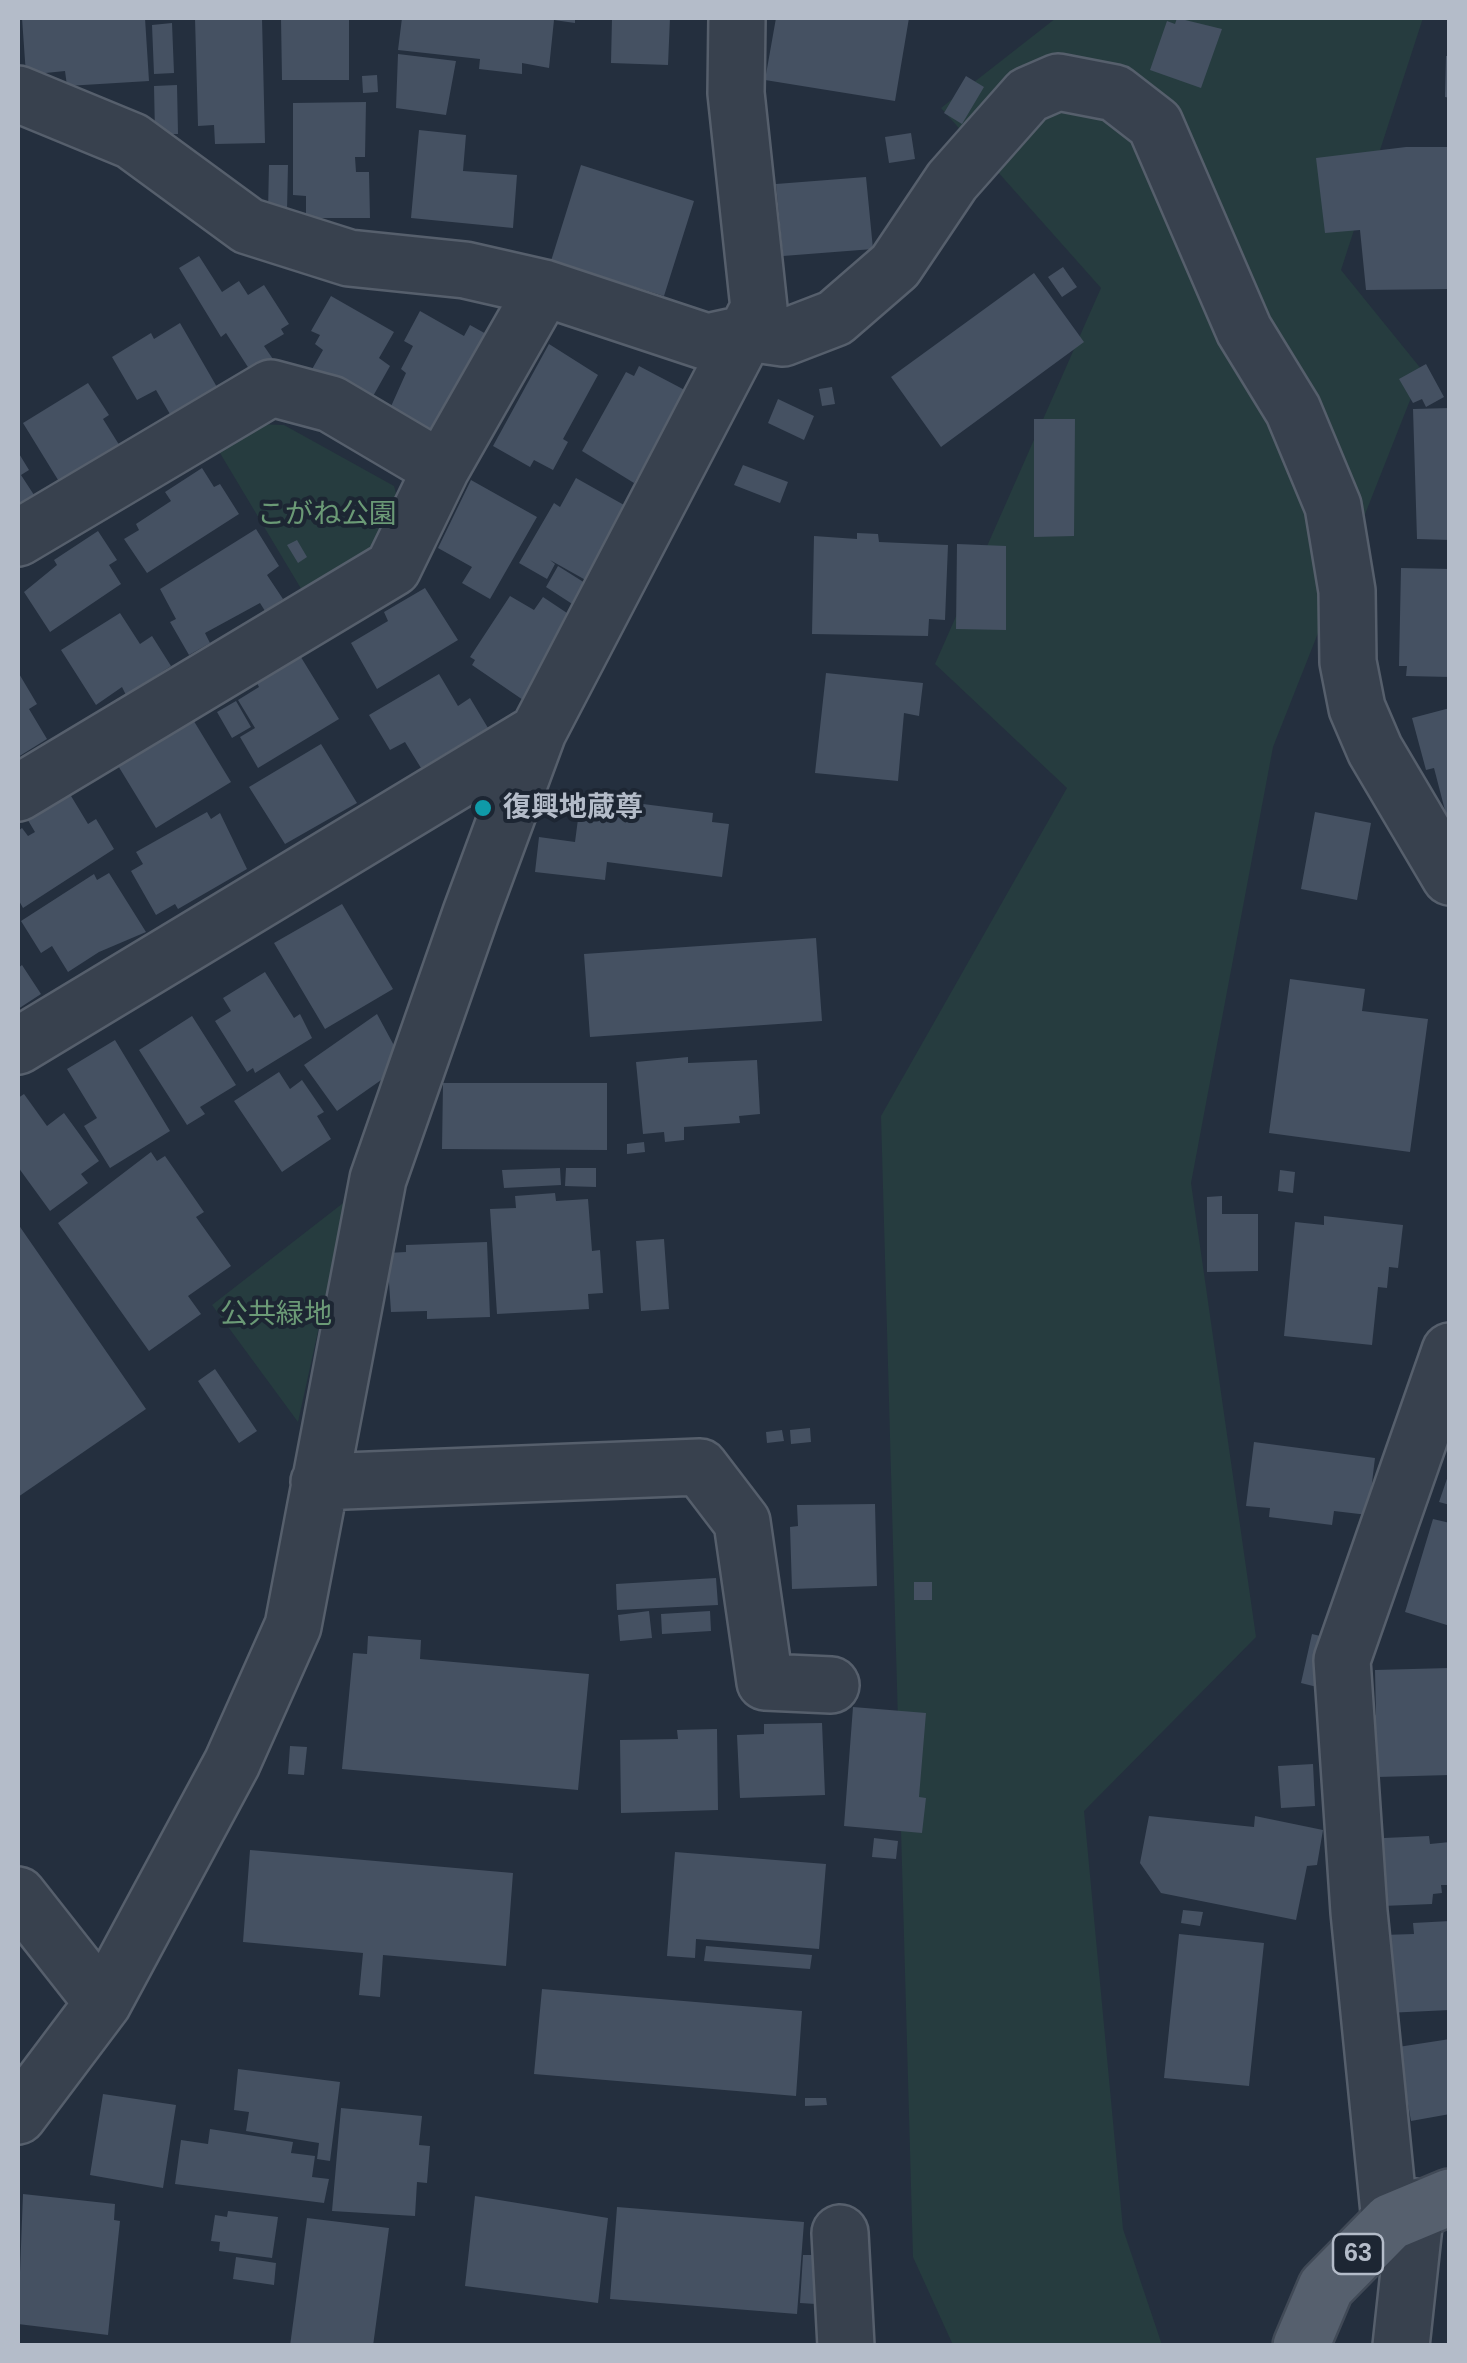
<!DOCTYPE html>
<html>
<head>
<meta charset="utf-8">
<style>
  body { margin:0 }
  #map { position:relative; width:1467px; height:2363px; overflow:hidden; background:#242f3e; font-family:Arial,sans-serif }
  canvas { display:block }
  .frame { position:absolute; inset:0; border:20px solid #b4bcc9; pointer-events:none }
</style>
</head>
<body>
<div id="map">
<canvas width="1467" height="2363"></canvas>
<div class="frame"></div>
</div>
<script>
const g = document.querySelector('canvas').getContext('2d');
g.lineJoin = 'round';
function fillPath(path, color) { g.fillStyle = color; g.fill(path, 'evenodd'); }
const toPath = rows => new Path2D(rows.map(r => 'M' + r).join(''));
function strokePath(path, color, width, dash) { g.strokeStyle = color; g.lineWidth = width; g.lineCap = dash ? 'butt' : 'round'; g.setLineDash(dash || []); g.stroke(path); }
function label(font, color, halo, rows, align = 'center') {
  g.font = font + ' Arial,"Noto Sans JP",sans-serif'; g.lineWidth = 8; g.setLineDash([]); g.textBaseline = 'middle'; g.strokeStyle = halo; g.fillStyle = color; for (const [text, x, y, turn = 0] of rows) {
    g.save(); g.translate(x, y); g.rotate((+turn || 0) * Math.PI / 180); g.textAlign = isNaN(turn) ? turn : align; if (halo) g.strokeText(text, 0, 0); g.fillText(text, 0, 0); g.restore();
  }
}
const green = toPath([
  [1056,18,1423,18,1341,270,1422,370,1273,747,1191,1183,1256,1637,1084,1811,1123,2229,1162,2345,953,2345,913,2257,881,1116,1067,788,935,664,1101,288,941,108],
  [255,424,284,425,394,486,400,508,376,554,306,597,217,448],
  [347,1200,298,1422,212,1305]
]);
const building = toPath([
  [22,18,145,18,149,81,67,86,65,71,26,75],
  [195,18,262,18,265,143,215,144,214,125,198,126],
  [281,18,349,18,349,80,282,80],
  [402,18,575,18,575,23,554,20,549,68,522,63,522,74,479,69,480,59,398,50],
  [612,18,670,18,668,65,611,63],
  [776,18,909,18,895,101,765,80],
  [1177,18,1222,29,1201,88,1150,70,1167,21,1175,24],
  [172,23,174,73,154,74,152,25],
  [398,54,456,61,446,115,396,108],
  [1446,56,1450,56,1450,98,1445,97],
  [377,75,378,92,363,93,362,76],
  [966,76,984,87,962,124,944,113],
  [177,85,178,134,155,134,154,86],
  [366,102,365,157,355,157,356,172,369,172,370,218,306,218,306,196,293,195,293,103],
  [419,130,466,135,463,171,517,175,513,228,411,218],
  [911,133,915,159,889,163,885,137],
  [1406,147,1450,147,1450,289,1366,290,1360,230,1325,233,1316,158],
  [269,165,288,165,287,211,268,211],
  [581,165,694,201,664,296,551,261],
  [866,177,873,249,783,256,776,184],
  [199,256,222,292,239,281,248,295,264,285,289,324,281,329,284,334,264,346,275,362,253,375,226,333,221,337,179,268],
  [1063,267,1077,287,1062,297,1048,277],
  [1034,273,1084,342,941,447,891,377],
  [331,296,394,332,379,358,390,366,363,414,311,371,323,350,315,344,320,335,311,331],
  [420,311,464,336,470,325,488,335,433,434,384,422,406,373,401,369,413,346,404,341],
  [180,323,221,394,174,421,156,390,137,400,112,357,151,333,154,339],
  [549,344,598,375,563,439,568,442,553,470,534,460,530,467,493,446],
  [1426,364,1444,397,1426,407,1422,399,1413,403,1399,379],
  [639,366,698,397,660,456,652,453,634,483,582,451,626,372,634,376],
  [88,383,109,415,103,419,123,451,63,488,23,423],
  [832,387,835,404,822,406,819,389],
  [778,399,814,416,804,440,768,423],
  [1450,408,1450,540,1417,539,1413,409],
  [1034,419,1075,419,1074,536,1034,537],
  [18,452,29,470,21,475,36,498,18,510],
  [743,465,788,482,780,503,734,485],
  [202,468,214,487,220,484,239,514,147,573,124,539,139,530,136,524,171,501,165,492],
  [576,478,640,514,598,587,550,560,555,564,547,579,519,563,554,503,560,507],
  [471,480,537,517,490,599,462,583,472,567,438,548],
  [256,529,279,566,267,575,283,599,265,611,260,603,205,633,210,643,189,655,170,622,176,619,160,589],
  [98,531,117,560,109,565,121,584,50,632,24,592,57,565,54,560],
  [857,533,878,534,879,542,948,545,945,620,929,619,928,636,812,634,814,536,857,539],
  [297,540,307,557,298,563,287,545],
  [957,544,1006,546,1006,630,956,629],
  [558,566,593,588,580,609,546,587],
  [1401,568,1450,569,1450,677,1406,676,1407,666,1399,666],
  [425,588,458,640,377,689,351,643,388,621,384,612],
  [510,596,534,610,543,597,579,621,526,702,472,665,475,660,470,657],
  [120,613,140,644,152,636,171,666,126,695,122,687,96,705,61,650],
  [299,654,339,719,258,768,240,737,255,728,238,700,259,687,256,681],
  [18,672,37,704,29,709,47,739,18,757],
  [826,673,923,683,919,716,904,713,898,781,815,773],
  [439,674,458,706,470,698,488,728,421,768,405,742,390,750,369,715],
  [236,701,251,727,232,738,217,712],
  [1450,708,1450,822,1448,822,1434,768,1426,770,1412,718],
  [192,718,231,782,156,828,117,764],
  [321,744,357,803,285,844,249,787],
  [68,791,88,824,96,819,114,849,23,908,18,899,18,831,22,828,28,836,35,832,26,817],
  [581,796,713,813,712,822,729,824,722,877,607,862,605,880,535,872,539,837,575,842],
  [207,812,211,819,220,813,247,869,178,909,175,904,156,915,131,871,143,864,136,852],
  [1315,812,1371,823,1357,900,1301,889],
  [109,873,146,932,99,952,68,972,52,946,41,953,21,921,94,874,97,880],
  [342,904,393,989,325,1029,274,943],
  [816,938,822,1021,590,1037,584,954],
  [22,965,41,994,18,1009,18,968],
  [265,972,294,1018,300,1014,312,1038,255,1073,253,1068,247,1072,215,1021,231,1011,223,998],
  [1290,979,1365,989,1362,1011,1428,1019,1410,1152,1269,1133],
  [377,1014,404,1064,337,1111,304,1065],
  [192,1016,236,1085,200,1107,205,1114,187,1125,139,1050],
  [115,1040,170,1131,110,1168,84,1126,97,1118,67,1069],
  [688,1057,688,1063,757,1060,760,1114,739,1116,740,1123,684,1127,684,1140,665,1142,664,1132,643,1134,636,1062],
  [279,1072,290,1089,302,1080,324,1112,317,1116,331,1139,282,1172,234,1101],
  [443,1083,607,1083,607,1150,442,1149],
  [24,1094,47,1126,64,1113,99,1161,81,1174,88,1183,50,1211,18,1167,18,1098],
  [644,1142,645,1152,627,1154,627,1144],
  [151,1152,157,1161,165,1156,204,1212,196,1217,231,1266,188,1296,201,1314,149,1351,58,1223],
  [560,1168,561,1185,504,1188,502,1170],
  [566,1168,596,1168,596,1187,565,1186],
  [1280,1170,1295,1172,1293,1193,1278,1191],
  [555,1193,556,1201,588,1199,592,1251,600,1250,603,1293,588,1294,589,1309,497,1314,490,1209,516,1208,515,1196],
  [1222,1196,1222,1214,1258,1214,1258,1271,1207,1272,1207,1197],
  [1324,1216,1403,1225,1398,1268,1389,1267,1387,1288,1378,1287,1372,1345,1284,1336,1295,1222,1324,1225],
  [18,1224,146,1409,18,1497],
  [664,1239,669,1309,641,1311,636,1241],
  [487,1242,490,1317,427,1319,427,1311,391,1312,387,1253,406,1252,406,1245],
  [215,1369,257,1431,239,1443,198,1381],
  [810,1428,811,1442,791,1444,790,1430],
  [782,1430,784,1441,767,1443,766,1432],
  [1254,1442,1375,1458,1368,1515,1334,1511,1332,1525,1269,1517,1270,1508,1246,1506],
  [1450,1470,1450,1505,1439,1502],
  [875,1504,877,1586,792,1589,790,1527,798,1526,797,1505],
  [1433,1519,1450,1523,1450,1626,1405,1612],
  [716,1578,718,1605,617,1610,616,1584],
  [914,1582,932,1582,932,1600,914,1600],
  [649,1611,652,1638,620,1641,618,1615],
  [710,1611,711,1631,662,1634,661,1614],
  [1312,1634,1333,1639,1321,1688,1301,1683],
  [368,1636,421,1640,420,1659,589,1674,578,1790,342,1769,353,1653,367,1654],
  [1449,1668,1450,1775,1377,1777,1376,1749,1368,1749,1367,1716,1376,1715,1375,1670],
  [853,1707,926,1713,919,1797,926,1798,922,1833,844,1826],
  [822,1723,825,1795,740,1798,737,1735,764,1734,764,1724],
  [717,1729,718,1810,621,1813,620,1740,678,1739,677,1730],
  [290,1746,307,1747,304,1775,288,1774],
  [1313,1764,1315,1806,1281,1808,1278,1766],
  [1149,1816,1254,1827,1255,1816,1323,1830,1317,1865,1307,1866,1296,1920,1161,1893,1140,1863],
  [1429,1836,1430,1844,1450,1842,1450,1885,1441,1885,1442,1893,1433,1894,1432,1904,1382,1906,1384,1838],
  [874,1838,898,1841,896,1859,872,1857],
  [250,1850,513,1873,506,1966,383,1955,380,1997,359,1995,363,1953,243,1942],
  [675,1852,826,1864,819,1949,696,1939,695,1958,667,1956],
  [1183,1910,1203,1912,1200,1926,1181,1923],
  [1450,1921,1450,2010,1386,2013,1383,1935,1414,1934,1413,1923],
  [1179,1934,1264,1943,1249,2086,1164,2078],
  [706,1946,812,1955,810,1969,704,1961],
  [542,1989,802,2011,796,2096,534,2074],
  [1450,2039,1450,2114,1411,2121,1398,2047],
  [238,2069,340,2082,330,2161,317,2159,319,2143,246,2131,249,2112,234,2110],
  [103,2094,176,2105,163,2188,90,2175],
  [805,2098,826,2098,827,2105,805,2106],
  [341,2108,422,2116,419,2145,430,2146,427,2183,417,2182,415,2216,332,2211],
  [210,2129,293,2142,291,2153,315,2156,312,2177,329,2179,324,2203,175,2184,181,2140,208,2144],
  [23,2194,115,2204,114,2220,120,2221,108,2335,18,2324],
  [475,2196,608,2218,598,2303,465,2286],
  [617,2207,804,2222,797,2314,610,2299],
  [228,2211,278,2217,272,2258,219,2251,220,2242,211,2241,215,2215,227,2217],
  [307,2218,389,2228,373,2346,290,2346],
  [803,2255,818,2255,816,2304,800,2303],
  [236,2257,276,2263,274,2285,233,2279]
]);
const minor = toPath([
  [18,94,132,141,248,226,349,258,465,270,544,288,707,342,748,333,783,338,835,318,895,266,952,181,1028,95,1058,82,1115,93,1155,124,1244,330,1293,410,1333,506,1347,591,1348,662,1357,708,1375,750,1450,877],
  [18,538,271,388,331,404,441,469],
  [18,793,393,568,441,469,544,288],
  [18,1046,538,732],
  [319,1482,700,1467,742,1522,765,1682,831,1685],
  [18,1895,103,2003],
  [18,2116,103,2003,232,1763,293,1626,378,1179,471,913,538,732,759,308,736,93,737,18],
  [1390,2222,1359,1912,1342,1660,1450,1351],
  [840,2233,846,2346],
  [1401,2346,1416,2207]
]);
const primary = toPath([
  [1301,2346,1326,2287,1390,2222,1450,2197]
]);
const markers = [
  [483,808,10,"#0f9aa8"]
];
const shields = [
  [1358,2254,50]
];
const shieldNames = [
  ["63",1358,2254]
];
const parkNames = [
  ["こがね公園",327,515],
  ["公共緑地",276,1315]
];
const poiNames = [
  ["復興地蔵尊",503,808]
];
fillPath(green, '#263c3f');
fillPath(building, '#455162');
strokePath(minor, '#565f6c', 60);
strokePath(primary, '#414a57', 60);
strokePath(minor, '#38414e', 55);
strokePath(primary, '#56606e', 55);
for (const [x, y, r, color] of markers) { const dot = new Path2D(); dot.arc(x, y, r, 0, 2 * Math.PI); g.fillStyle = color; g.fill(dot); strokePath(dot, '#1d2633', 4); }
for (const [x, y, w] of shields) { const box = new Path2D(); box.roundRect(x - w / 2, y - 20, w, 40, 8); g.fillStyle = '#1d2633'; g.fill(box); strokePath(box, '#b4bcc9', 2.5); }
label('bold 25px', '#b4bcc9', null, shieldNames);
label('28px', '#6b9a76', '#1d2633', parkNames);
label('bold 28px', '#b4bcc9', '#1d2633', poiNames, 'left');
</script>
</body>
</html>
